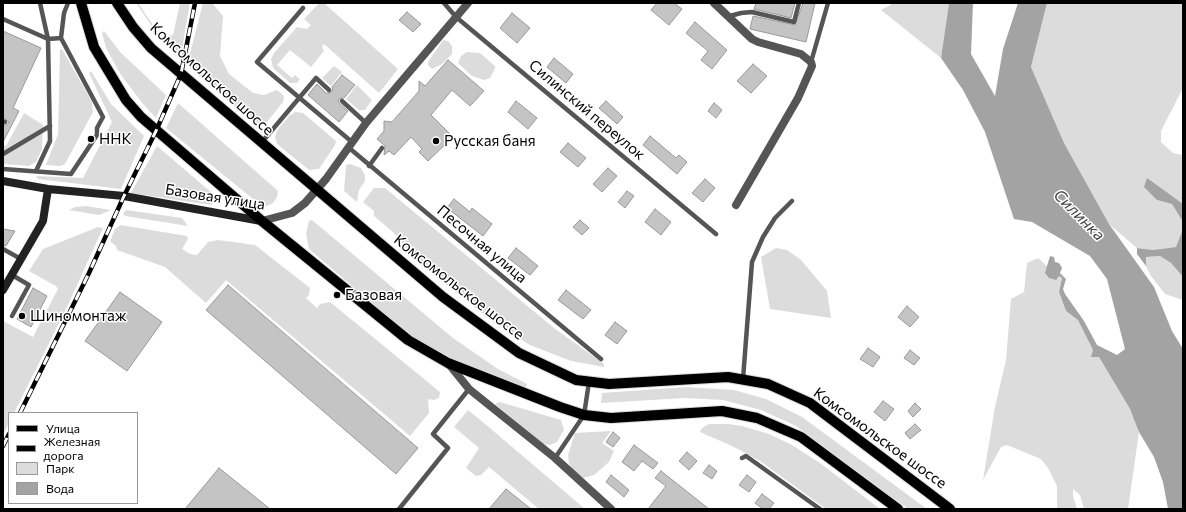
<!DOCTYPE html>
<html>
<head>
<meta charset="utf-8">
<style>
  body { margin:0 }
  #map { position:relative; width:1186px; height:512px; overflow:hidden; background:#fff; font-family:Commissioner,sans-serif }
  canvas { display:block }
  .frame { position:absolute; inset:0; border:4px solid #000; pointer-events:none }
  .legend { position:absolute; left:8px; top:412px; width:130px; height:92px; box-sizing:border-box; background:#fff; border:1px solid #999; margin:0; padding:5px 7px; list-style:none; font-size:12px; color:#000 }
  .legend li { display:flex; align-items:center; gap:8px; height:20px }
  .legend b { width:20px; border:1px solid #999 }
</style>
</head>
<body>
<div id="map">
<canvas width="1186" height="512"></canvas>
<div class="frame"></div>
<ul class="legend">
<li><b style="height:5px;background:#000"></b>Улица</li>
<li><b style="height:5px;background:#000"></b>Железная дорога</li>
<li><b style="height:11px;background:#dcdcdc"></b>Парк</li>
<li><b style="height:11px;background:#a3a3a3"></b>Вода</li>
</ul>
</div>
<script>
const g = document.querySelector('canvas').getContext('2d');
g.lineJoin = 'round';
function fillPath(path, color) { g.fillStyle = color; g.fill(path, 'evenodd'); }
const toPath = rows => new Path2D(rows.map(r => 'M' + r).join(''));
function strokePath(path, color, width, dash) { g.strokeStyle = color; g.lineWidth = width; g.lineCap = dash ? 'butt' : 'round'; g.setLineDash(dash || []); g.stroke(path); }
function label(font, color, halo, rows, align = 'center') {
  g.font = font + ' Commissioner,sans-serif'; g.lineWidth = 3; g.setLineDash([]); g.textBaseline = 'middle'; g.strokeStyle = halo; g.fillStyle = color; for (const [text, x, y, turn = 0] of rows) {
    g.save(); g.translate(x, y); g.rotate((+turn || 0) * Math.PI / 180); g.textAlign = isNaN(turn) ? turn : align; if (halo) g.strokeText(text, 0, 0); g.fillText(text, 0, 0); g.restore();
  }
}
const green = toPath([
  [136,3,138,3,161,37,173,35,180,3,190,3,181,54,177,54,160,38],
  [203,3,212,3,223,16,220,56,229,74,253,93,264,95,277,90,284,96,283,102,267,122,256,125,187,65],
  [319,3,324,3,398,69,379,93,324,44,322,47,324,51,311,67,290,50,277,65,292,78,295,75,300,79,297,83,290,83,273,68,271,59,274,53,297,27,307,29,311,25,304,19],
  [894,3,949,3,941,58,881,10],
  [1047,3,1183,3,1183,88,1161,131,1161,142,1173,153,1183,155,1183,204,1147,179,1157,200,1172,204,1183,222,1183,229,1176,247,1153,250,1137,248,1109,224,1064,143,1031,67],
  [104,31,121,53,166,95,156,118,143,104,121,75,106,48,102,33],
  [443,40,448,41,452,46,452,54,442,64,432,69,428,65,428,62],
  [62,49,92,102,93,112,65,164,60,166,46,165,58,134,60,50],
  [467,52,480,53,495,66,494,71,490,78,484,80,472,76,458,63,461,56],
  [334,66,342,72,331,86,322,78],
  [91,71,111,104,144,136,121,189,38,179,36,176,83,178,112,122,89,73],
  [357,85,372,100,365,110,359,110,346,99],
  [178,103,278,191,277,197,273,203,267,206,253,199,166,128],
  [295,112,303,113,336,141,335,145,319,169,309,170,277,144,275,137,278,129,289,116],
  [24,113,43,125,42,149,36,162,29,166,3,164,3,145,6,146],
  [157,146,212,193,214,199,211,205,131,193],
  [350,164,361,168,365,175,365,181,359,190,357,202,344,191,346,165],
  [374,188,385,188,554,328,604,364,604,367,571,361,530,345,492,321,419,263,393,232,374,216,374,211,363,202],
  [86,206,111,210,99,215,69,210,75,207],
  [126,210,182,218,188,226,125,216,123,213],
  [312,220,453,338,498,369,527,384,526,388,465,365,440,353,409,335,309,249,306,234,309,221],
  [120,225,187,236,188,239,182,249,190,254,197,255,208,242,218,240,255,245,310,288,309,295,306,298,317,308,320,304,330,302,440,392,439,398,434,400,428,399,429,413,410,436,226,280,206,303,165,267,117,250,116,246,110,241,115,229],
  [98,227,103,228,68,305,14,413,9,413,9,423,3,435,3,321,33,337,58,289,56,286,29,271,43,249],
  [776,248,787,250,801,260,827,291,831,318,770,309,761,257],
  [1160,256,1171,263,1183,277,1183,300,1165,294,1151,276,1146,266,1146,257],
  [1038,258,1048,267,1045,273,1059,276,1062,278,1059,292,1066,311,1078,320,1093,350,1099,357,1130,409,1136,423,1139,432,1128,509,1084,509,1080,495,1073,489,1073,496,1077,509,1057,509,1057,486,1048,468,1041,459,1007,445,1001,447,983,480,995,407,1006,360,1011,299,1024,292,1027,263],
  [686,387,734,390,766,399,802,417,927,509,908,509,796,426,761,410,723,400,685,398,601,403,602,393],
  [500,402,561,420,564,430,557,442,550,445,543,444,495,404],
  [468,410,484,423,585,509,539,509,489,467,481,475,476,476,466,468,479,448,454,427],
  [709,424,728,424,742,426,769,434,792,445,820,463,880,509,826,509,760,461,732,446,700,432,702,428],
  [611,431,602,443,614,451,609,462,594,475,583,478,573,471,569,464,568,455,575,433]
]);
const water = toPath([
  [949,3,973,3,971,54,995,96,1003,49,1018,3,1047,3,1031,67,1064,143,1109,224,1154,287,1172,331,1183,349,1183,509,1168,509,1163,482,1154,457,1139,432,1130,409,1099,357,1091,357,1093,350,1078,320,1066,311,1059,292,1062,278,1059,276,1056,280,1049,278,1045,273,1050,256,1054,257,1055,262,1059,263,1062,268,1060,273,1066,279,1063,289,1065,294,1084,321,1097,345,1117,355,1125,349,1107,279,1090,256,1032,222,1014,219,985,132,963,90,941,58],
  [1147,178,1183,204,1183,222,1172,204,1157,200,1144,187],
  [1183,229,1183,277,1171,263,1160,256,1146,257,1146,266,1137,254,1137,248,1153,250,1176,247]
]);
const building = toPath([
  [657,3,674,3,682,9,669,25,651,10,657,3],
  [756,3,795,3,791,18,754,9,756,3],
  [803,3,815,3,806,42,750,29,753,16,795,25,803,3],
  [407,12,421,24,413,32,399,20,407,12],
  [512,13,530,28,517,43,500,28,512,13],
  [695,22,727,50,712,69,701,60,708,51,686,33,695,22],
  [3,31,41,48,13,108,19,111,3,142,3,125,7,125,9,122,3,117,3,31],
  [554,58,573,74,566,83,547,67,554,58],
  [448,60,484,91,470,106,452,90,431,115,453,137,428,161,419,152,422,149,411,137,394,155,389,151,384,155,385,146,377,139,384,131,384,121,392,122,419,91,419,81,425,86,448,60],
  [753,64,767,76,751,93,737,81,753,64],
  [342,75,355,85,344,98,341,98,338,100,339,103,348,111,339,122,308,95,317,84,326,93,330,93,333,90,332,87,342,75],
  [516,101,537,118,528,129,508,112,516,101],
  [606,101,623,117,617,124,599,108,606,101],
  [714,103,722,110,716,118,708,111,714,103],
  [650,136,676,158,679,155,687,162,677,174,643,145,650,136],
  [568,143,586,158,578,167,560,152,568,143],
  [608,168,617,176,602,192,593,184,608,168],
  [705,179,715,188,703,202,692,193,705,179],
  [627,191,634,196,625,208,618,202,627,191],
  [454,199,470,212,472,208,492,224,483,236,447,208,454,199],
  [655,209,671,222,661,235,645,222,655,209],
  [580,220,589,228,582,235,573,227,580,220],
  [3,229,15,231,6,246,3,245,3,229],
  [516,248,538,266,530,275,508,258,516,248],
  [228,285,418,448,396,474,206,310,228,285],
  [33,288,47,296,31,327,17,319,33,288],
  [566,290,591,310,583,319,558,300,566,290],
  [120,292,162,322,127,371,85,341,120,292],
  [907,306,919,317,910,327,898,317,907,306],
  [615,322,627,331,617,344,605,335,615,322],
  [868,348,880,357,873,367,860,359,868,348],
  [910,350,920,358,914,365,904,358,910,350],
  [883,401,894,409,885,421,874,412,883,401],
  [915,403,921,409,913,417,908,411,915,403],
  [915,424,921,430,910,439,905,433,915,424],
  [613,432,620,438,613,447,606,442,613,432],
  [634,445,658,463,653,469,642,461,634,471,622,462,634,445],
  [687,452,697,461,689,470,679,461,687,452],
  [709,465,717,471,712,479,703,473,709,465],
  [219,468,270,509,185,509,219,468],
  [661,471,709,509,648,509,666,486,655,478,661,471],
  [611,475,629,490,624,497,606,482,611,475],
  [747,475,756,482,749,492,739,485,747,475],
  [506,489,531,509,489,509,506,489],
  [762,494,774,503,769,509,763,509,755,503,762,494]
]);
const lane = toPath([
  [40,3,48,39],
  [444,3,456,17,716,234],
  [303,8,257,62,352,142],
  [730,16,741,13,752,12,794,22,799,3],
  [3,19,48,39],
  [811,62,828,3],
  [342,101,366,123],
  [3,121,5,122],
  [262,142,316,78,329,90],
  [348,147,601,359],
  [3,154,50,126],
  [369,166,382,148],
  [3,169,71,174,97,135,97,128,103,117,61,38,64,13,68,3],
  [36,171,50,141,48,39,61,38],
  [3,249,21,259],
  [12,275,29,285,12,316],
  [743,379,752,262,763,237,775,218,792,201],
  [555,458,584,415,589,382],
  [742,458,746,456,820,509],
  [399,509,448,448,433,434,469,389]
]);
const street = toPath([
  [714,3,752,39,758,42,801,54,811,62,812,66,798,98,736,205],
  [262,221,292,213,305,203,326,179,366,123,468,3],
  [448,363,469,389,555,458,611,509]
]);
const secondary = toPath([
  [3,181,48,189,124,196,261,221],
  [3,290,43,221,48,189]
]);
const primary = toPath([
  [81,3,94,47,126,100,141,117,262,221,408,340,448,363,560,407,584,415,611,418,722,411,757,418,801,437,898,509],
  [117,3,133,27,151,48,443,297,519,353,576,380,609,384,728,377,768,384,810,403,950,509]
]);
const rail = toPath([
  [20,413,89,273,124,196,156,131,181,74,195,3],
  [3,446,9,434]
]);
const markers = [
  [91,139,4,"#000"],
  [436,141,4,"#000"],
  [337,295,4,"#000"],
  [22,316,4,"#000"]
];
const streetNames = [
  ["Комсомольское шоссе",212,79,42],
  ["Силинский переулок",587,110,40],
  ["Базовая улица",215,197,9],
  ["Песочная улица",482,244,40],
  ["Комсомольское шоссе",459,287,38],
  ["Комсомольское шоссе",880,438,36]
];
const poiNames = [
  ["ННК",99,139],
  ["Русская баня",444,141],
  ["Базовая",345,295],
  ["Шиномонтаж",30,316]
];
const waterNames = [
  ["Силинка",1079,215,45]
];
fillPath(green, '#dcdcdc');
fillPath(water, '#a3a3a3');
fillPath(building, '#c4c4c4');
strokePath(building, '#999', 1);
strokePath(primary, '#dbdbdb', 12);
strokePath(lane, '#555', 4.5);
strokePath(street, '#555', 8);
strokePath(secondary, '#222', 8);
strokePath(primary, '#000', 10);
strokePath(rail, '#000', 4.5);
strokePath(rail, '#fff', 3, [9]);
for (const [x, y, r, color] of markers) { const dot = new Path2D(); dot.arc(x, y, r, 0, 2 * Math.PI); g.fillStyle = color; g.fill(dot); strokePath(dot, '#fff', 1.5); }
label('15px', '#000', '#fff', streetNames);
label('15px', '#000', '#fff', poiNames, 'left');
label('italic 16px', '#444', '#fff', waterNames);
</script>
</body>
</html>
